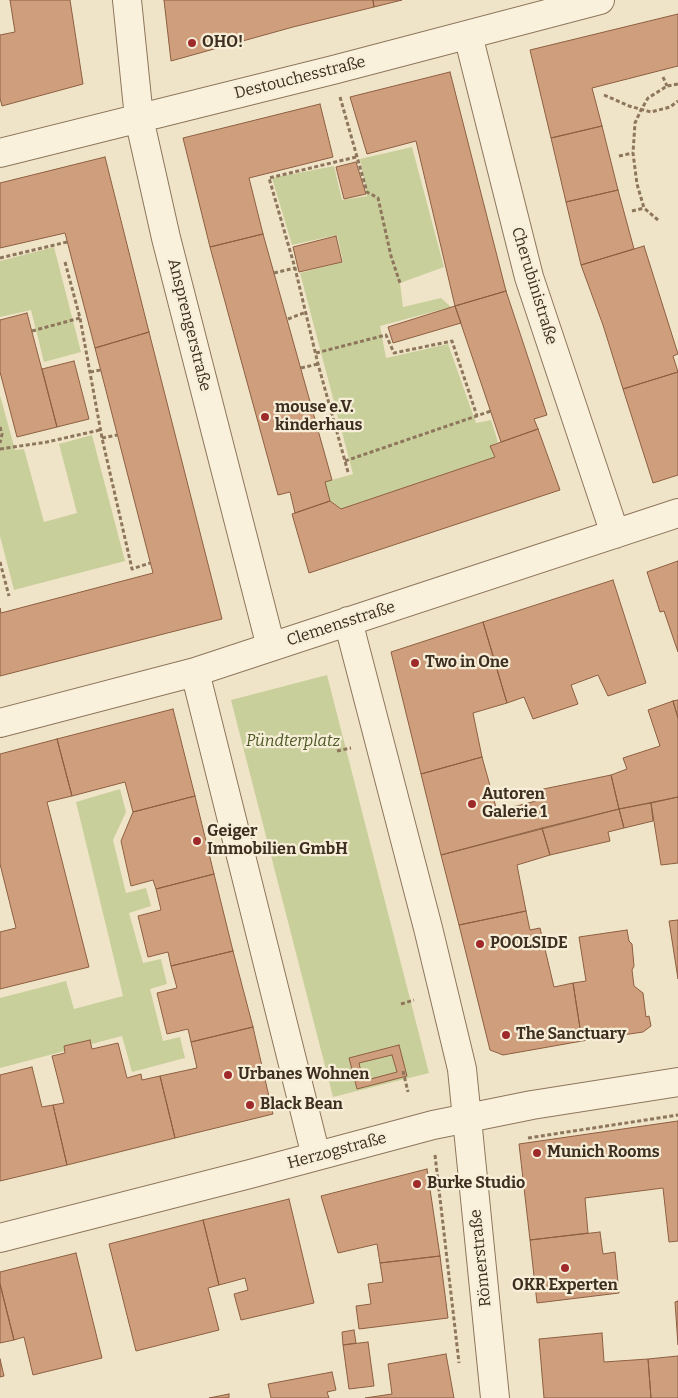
<!DOCTYPE html>
<html>
<head>
<meta charset="utf-8">
<style>
  body { margin:0 }
  canvas { display:block; background:#f0e4c8 }
</style>
</head>
<body>
<canvas width="678" height="1398"></canvas>
<script>
const g = document.querySelector('canvas').getContext('2d');
g.lineJoin = 'round';
function fillPath(path, color) { g.fillStyle = color; g.fill(path, 'evenodd'); }
const toPath = rows => new Path2D(rows.map(r => 'M' + r).join(''));
function strokePath(path, color, width, dash) { g.strokeStyle = color; g.lineWidth = width; g.lineCap = dash ? 'butt' : 'round'; g.setLineDash(dash || []); g.stroke(path); }
function label(font, color, halo, rows, align = 'center') {
  g.font = font + ' Bitter,serif'; g.lineWidth = 4.5; g.setLineDash([]); g.textBaseline = 'middle'; g.strokeStyle = halo; g.fillStyle = color; for (const [text, x, y, turn = 0] of rows) {
    g.save(); g.translate(x, y); g.rotate((+turn || 0) * Math.PI / 180); g.textAlign = isNaN(turn) ? turn : align; if (halo) g.strokeText(text, 0, 0); g.fillText(text, 0, 0); g.restore();
  }
}
const green = toPath([
  [412,147,444,267,400,283,403,307,441,298,451,307,380,326,386,358,448,344,476,423,491,420,498,442,490,446,495,457,341,509,330,501,325,482,353,474,300,273,343,262,337,235,292,245,272,178,334,166,342,200,367,196,360,159],
  [54,247,81,352,44,362,31,310,0,317,0,261],
  [0,395,15,450,24,449,44,522,77,513,59,444,92,435,125,561,14,590,0,536],
  [327,675,429,1073,333,1097,231,700],
  [120,789,126,812,113,840,126,893,146,888,151,906,129,913,143,963,161,959,167,984,150,989,163,1041,180,1037,185,1058,132,1072,122,1036,0,1068,0,998,66,981,74,1009,123,996,76,802]
]);
const building = toPath([
  [10,0,70,0,83,84,2,106,0,98,0,35,15,32,10,0],
  [164,0,373,0,374,7,293,27,171,61,164,0],
  [373,0,402,0,374,7,373,0],
  [678,14,678,66,592,88,602,126,551,138,530,50,678,14],
  [450,72,506,291,455,306,416,141,367,154,350,97,450,72],
  [320,104,333,157,249,178,263,234,210,247,183,138,320,104],
  [602,126,618,190,566,202,551,138,602,126],
  [105,157,149,332,95,348,65,233,0,248,0,183,105,157],
  [356,162,366,194,344,199,336,167,356,162],
  [618,190,634,249,581,265,566,202,618,190],
  [263,234,332,480,325,482,330,501,295,513,290,492,278,495,210,247,263,234],
  [336,236,342,262,299,272,293,247,336,236],
  [644,246,678,354,673,356,678,372,623,389,603,325,581,265,644,246],
  [506,291,547,415,534,419,538,429,501,442,455,306,506,291],
  [455,306,461,323,393,343,388,327,455,306],
  [27,313,57,427,17,437,0,372,0,320,27,313],
  [149,332,222,619,0,676,0,608,1,613,153,573,95,348,149,332],
  [74,361,89,419,57,427,42,369,74,361],
  [678,372,678,475,653,483,623,389,678,372],
  [538,429,560,490,309,573,292,514,330,501,341,509,495,457,490,446,538,429],
  [678,561,678,652,664,611,660,612,647,572,678,561],
  [613,580,646,683,608,696,598,675,571,685,578,704,533,719,524,697,507,703,483,622,613,580],
  [483,622,507,703,473,713,482,757,421,774,391,652,483,622],
  [678,700,678,718,673,701,678,700],
  [673,701,678,718,678,797,619,809,611,775,627,769,623,758,660,746,648,710,673,701],
  [173,709,195,796,133,812,125,782,72,796,57,739,173,709],
  [57,739,72,796,47,802,89,967,0,989,0,932,16,928,0,864,0,754,57,739],
  [482,757,497,811,536,801,534,791,611,775,619,809,441,855,421,774,482,757],
  [195,796,214,874,156,889,153,880,131,886,121,841,133,812,195,796],
  [678,797,678,863,661,865,651,803,678,797],
  [651,803,653,821,624,828,619,809,651,803],
  [619,809,624,828,608,832,610,841,550,855,542,828,619,809],
  [542,828,550,855,517,865,526,911,459,925,441,855,542,828],
  [214,874,233,951,171,966,168,952,148,957,138,916,161,910,156,889,214,874],
  [526,911,530,930,540,928,554,987,573,983,582,1041,503,1055,490,1050,459,925,526,911],
  [678,920,678,979,669,921,678,920],
  [627,930,629,941,632,944,634,966,632,970,634,986,643,993,646,1017,649,1016,651,1026,643,1032,582,1041,573,983,586,981,579,937,627,930],
  [233,951,253,1027,191,1042,188,1029,167,1034,157,993,177,988,171,966,233,951],
  [253,1027,273,1114,175,1138,160,1076,197,1068,191,1042,253,1027],
  [90,1040,92,1049,118,1043,127,1078,141,1074,142,1080,160,1076,175,1138,67,1165,53,1105,64,1103,52,1056,65,1053,64,1046,90,1040],
  [399,1045,407,1076,357,1089,349,1058,399,1045],
  [392,1055,397,1072,363,1081,359,1063,392,1055],
  [32,1067,42,1107,53,1105,67,1165,0,1181,0,1075,32,1067],
  [678,1121,678,1241,669,1242,663,1188,585,1198,588,1233,530,1240,519,1144,678,1121],
  [427,1169,440,1256,380,1263,377,1244,338,1253,321,1196,427,1169],
  [289,1199,314,1303,241,1320,234,1294,248,1290,245,1278,219,1285,203,1220,289,1199],
  [203,1220,219,1285,208,1288,219,1330,136,1351,109,1244,203,1220],
  [600,1232,603,1254,615,1252,619,1293,537,1303,530,1240,600,1232],
  [76,1253,102,1358,33,1375,24,1337,14,1340,0,1284,0,1272,76,1253],
  [440,1256,448,1318,359,1329,356,1306,371,1304,368,1284,383,1282,380,1263,440,1256],
  [0,1284,14,1340,0,1343,0,1284],
  [678,1301,678,1345,675,1302,678,1301],
  [354,1330,356,1343,343,1345,342,1332,354,1330],
  [602,1333,604,1362,648,1359,651,1398,544,1398,539,1339,602,1333],
  [368,1342,374,1386,349,1389,343,1345,368,1342],
  [446,1354,454,1398,365,1398,392,1394,388,1364,446,1354],
  [678,1356,678,1398,651,1398,648,1359,678,1356],
  [0,1359,4,1376,0,1377,0,1359],
  [332,1372,336,1390,327,1392,329,1398,271,1398,268,1384,332,1372],
  [229,1394,229,1398,209,1398,229,1394]
]);
const path = toPath([
  [663,77,667,86],
  [604,95,629,106,651,112,670,107,678,101],
  [340,97,367,192,378,198,391,256,400,283],
  [619,156,633,153],
  [632,211,644,208],
  [658,220,644,208,637,184,633,153,635,123,641,110,648,98,667,86,678,84],
  [0,258,67,242],
  [65,262,80,318,102,438,132,569,150,563],
  [274,273,295,268],
  [288,319,306,312],
  [32,331,80,318],
  [316,353,386,335,394,353,452,341,477,416],
  [301,368,318,364],
  [90,372,101,370],
  [0,427,2,434,0,443],
  [102,438,117,435],
  [0,449,47,442,100,430],
  [345,461,491,411],
  [348,472,318,364,295,268,269,178,356,157],
  [0,562,9,596],
  [337,751,351,748],
  [269,847,282,844],
  [401,1004,414,1000],
  [403,1071,408,1092],
  [528,1138,678,1115],
  [435,1155,459,1363]
]);
const minor = toPath([
  [127,0,139,118,166,238,271,647],
  [468,35,529,277,615,534],
  [0,153,333,70,600,0],
  [348,621,428,928,462,1069,495,1398],
  [195,672,316,1156],
  [0,723,195,672,678,513],
  [0,1238,250,1174,433,1125,532,1105,678,1082]
]);
const markers = [
  [192,43,5,"#9e2a2b"],
  [265,417,5,"#9e2a2b"],
  [415,663,5,"#9e2a2b"],
  [472,804,5,"#9e2a2b"],
  [197,841,5,"#9e2a2b"],
  [480,944,5,"#9e2a2b"],
  [506,1035,5,"#9e2a2b"],
  [228,1075,5,"#9e2a2b"],
  [250,1105,5,"#9e2a2b"],
  [537,1153,5,"#9e2a2b"],
  [417,1184,5,"#9e2a2b"],
  [565,1268,5,"#9e2a2b"]
];
const poiNames = [
  ["OHO!",202,43],
  ["mouse e.V.",275,408],
  ["kinderhaus",275,426],
  ["Two in One",425,663],
  ["Autoren",482,795],
  ["Galerie 1",482,813],
  ["Geiger",207,832],
  ["Immobilien GmbH",207,850],
  ["POOLSIDE",490,944],
  ["The Sanctuary",516,1035],
  ["Urbanes Wohnen",238,1075],
  ["Black Bean",260,1105],
  ["Munich Rooms",547,1153],
  ["Burke Studio",427,1184],
  ["OKR Experten",565,1286,"center"]
];
const streetNames = [
  ["Destouchesstraße",300,78,-14],
  ["Cherubinistraße",534,286,73],
  ["Ansprengerstraße",189,325,76],
  ["Clemensstraße",341,624,-18],
  ["Herzogstraße",337,1151,-15],
  ["Römerstraße",481,1258,-96]
];
const parkNames = [
  ["Pündterplatz",293,742]
];
fillPath(green, '#c9cf9b');
fillPath(building, '#cf9f7d');
strokePath(building, '#8d5f41', 1);
strokePath(minor, '#8d765c', 30);
strokePath(path, '#8d765c', 3, [4, 2.5]);
strokePath(minor, '#faf1dc', 28);
for (const [x, y, r, color] of markers) { const dot = new Path2D(); dot.arc(x, y, r, 0, 2 * Math.PI); g.fillStyle = color; g.fill(dot); strokePath(dot, '#f7eed8', 2); }
label('bold 16px', '#3d2e20', '#f7eed8', poiNames, 'left');
label('16px', '#3d2e20', '#f7eed8', streetNames);
label('italic 16px', '#4d5a26', '#f7eed8', parkNames);
</script>
</body>
</html>
